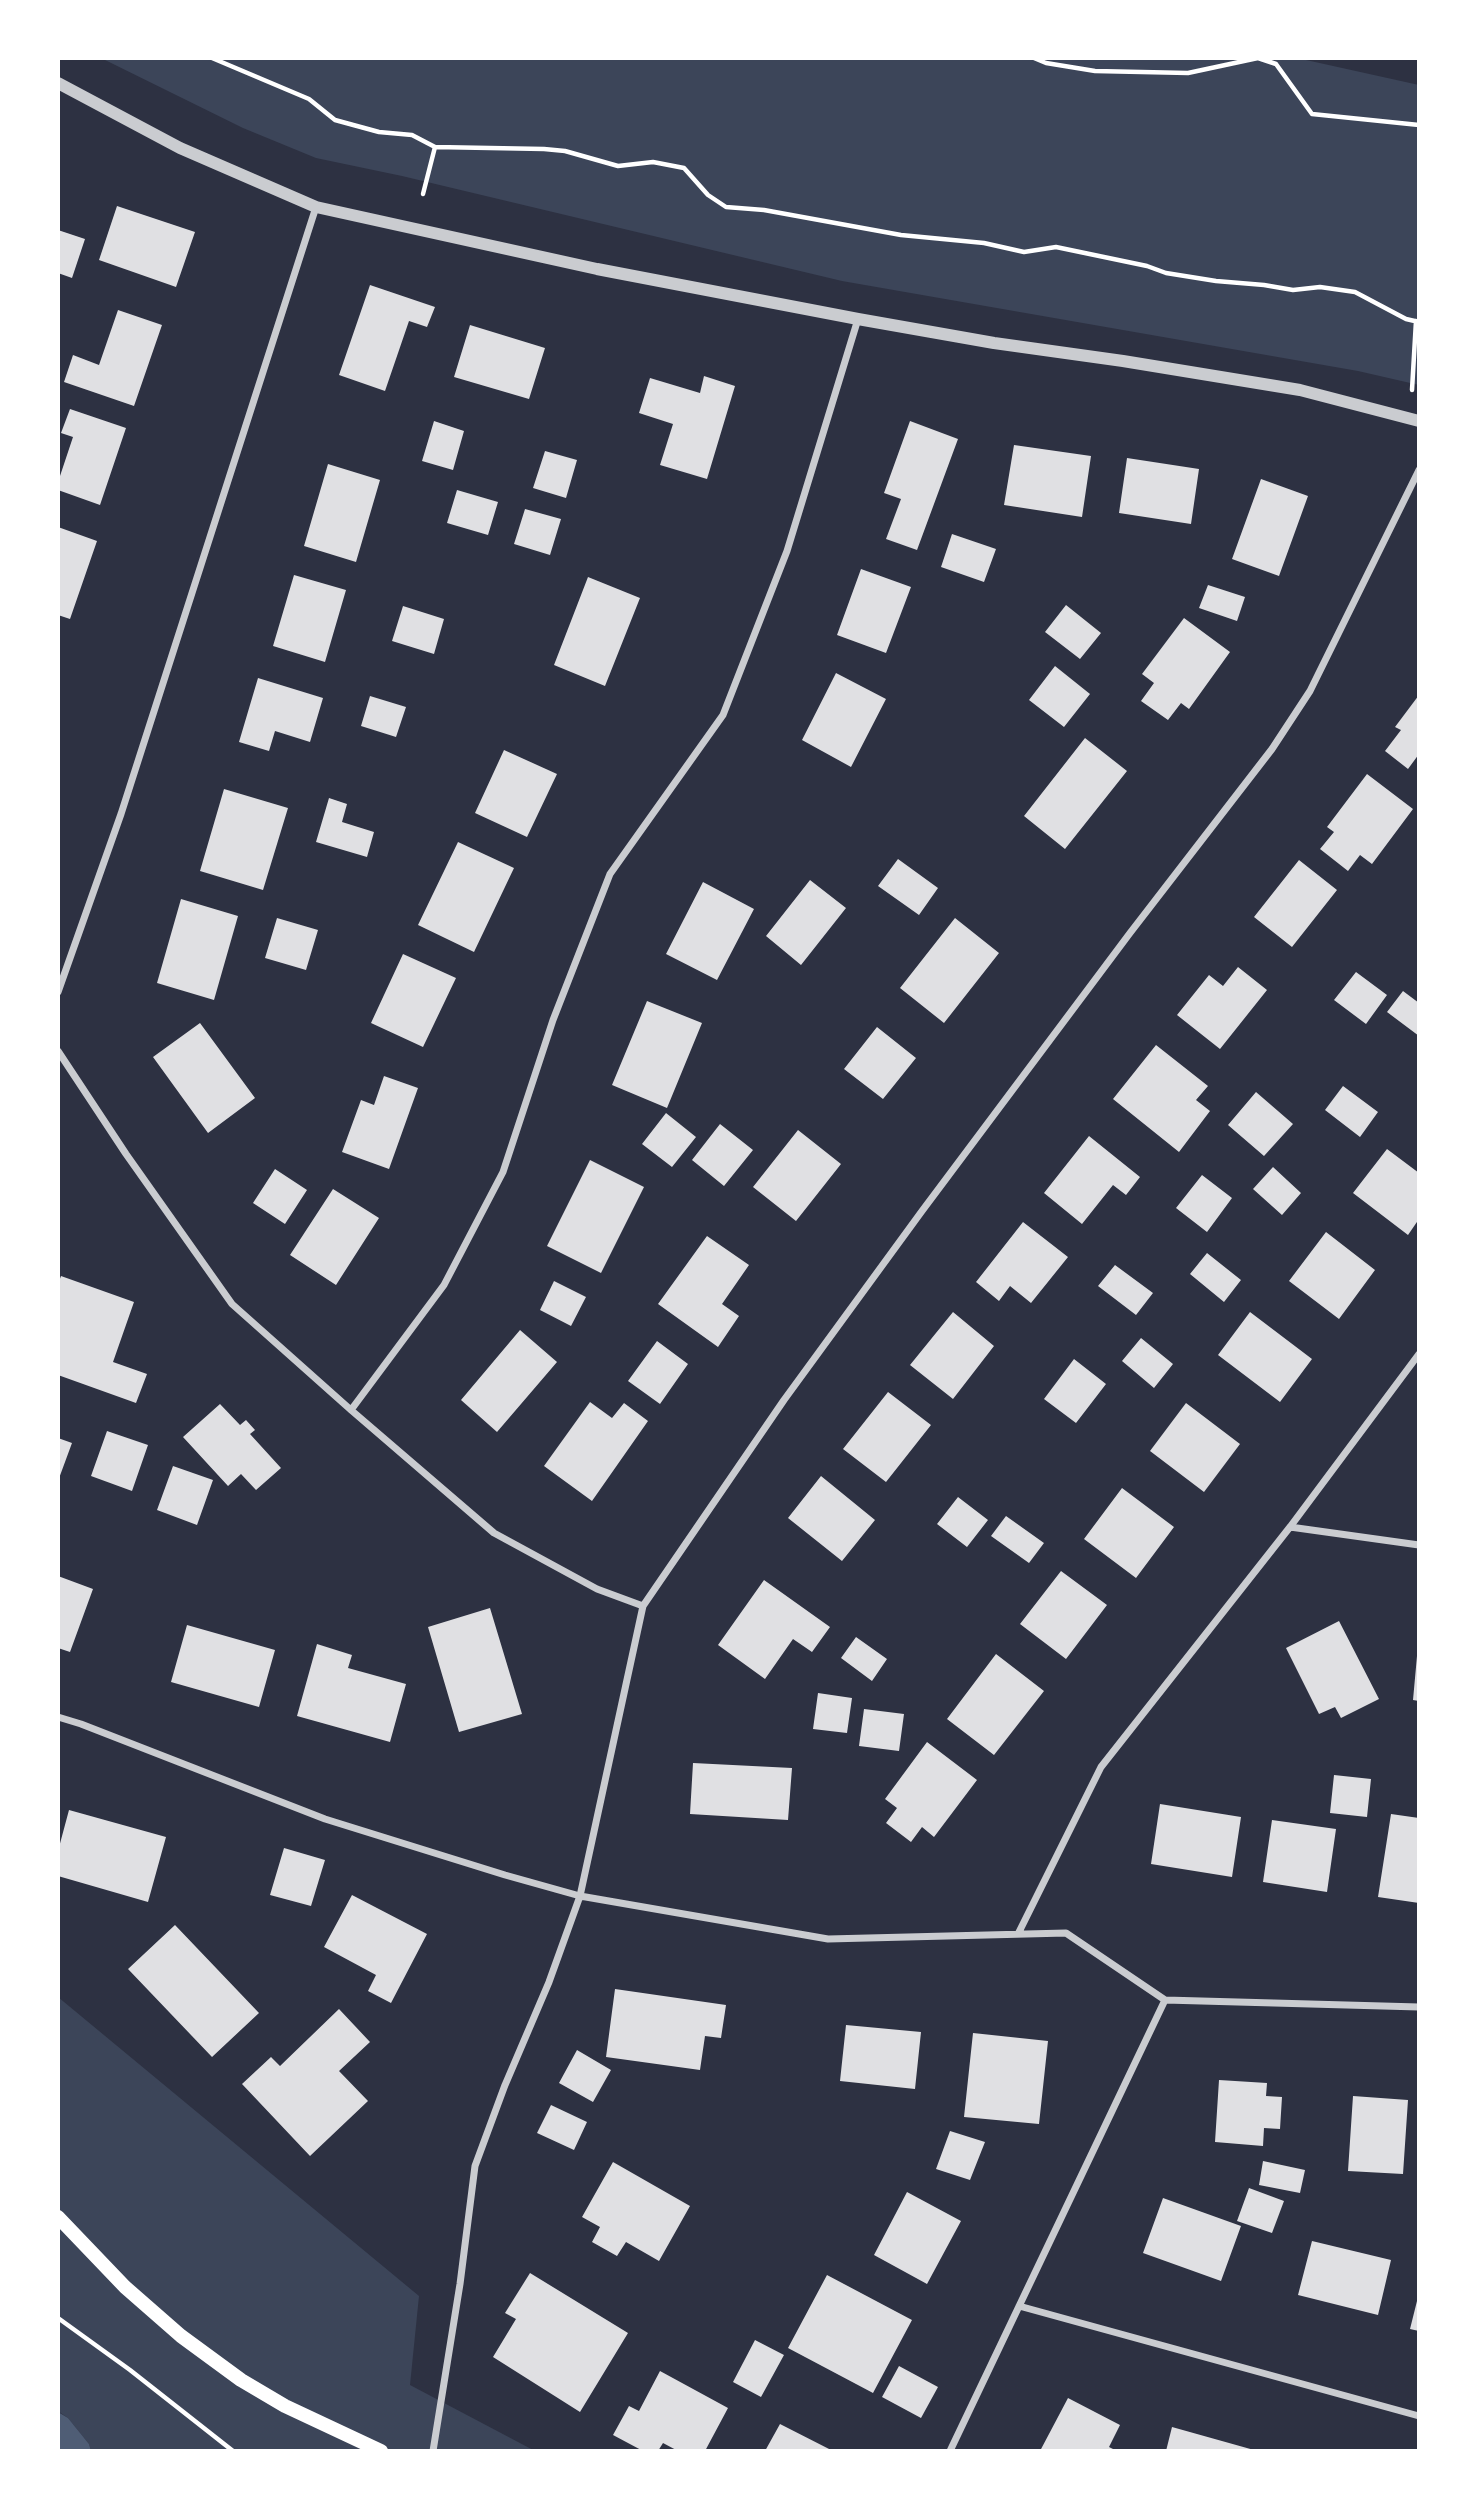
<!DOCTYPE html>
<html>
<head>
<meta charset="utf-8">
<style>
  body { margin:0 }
  #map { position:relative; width:1477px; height:2509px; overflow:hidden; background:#2d3142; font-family:Spectral,serif }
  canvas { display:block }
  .frame { position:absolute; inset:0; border:60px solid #fff; pointer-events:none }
</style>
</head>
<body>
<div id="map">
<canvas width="1477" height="2509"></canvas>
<div class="frame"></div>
</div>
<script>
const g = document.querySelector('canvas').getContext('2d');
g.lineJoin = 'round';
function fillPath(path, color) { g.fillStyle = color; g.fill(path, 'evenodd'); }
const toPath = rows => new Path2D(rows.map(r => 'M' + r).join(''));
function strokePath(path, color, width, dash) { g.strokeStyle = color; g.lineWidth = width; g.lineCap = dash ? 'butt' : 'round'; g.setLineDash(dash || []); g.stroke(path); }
const green = toPath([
  [101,58,1297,58,1419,85,1419,385,1358,371,842,281,402,176,316,158,243,128],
  [58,1997,419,2296,410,2385,535,2451,91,2451,89,2444,68,2418,58,2411]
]);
const water = toPath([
  [58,2412,68,2418,89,2444,91,2451,58,2451]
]);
const building = toPath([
  [117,206,195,232,176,287,99,260],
  [58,230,85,239,72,278,58,273],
  [370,285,435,307,427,327,409,321,385,391,339,375],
  [118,310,162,325,134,406,64,382,73,355,99,365],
  [470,325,545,348,529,399,454,377],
  [704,376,735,386,707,479,660,465,673,424,639,413,650,378,700,393],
  [70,409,126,428,100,505,58,490,58,482,73,437,61,433],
  [434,421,464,431,453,470,422,461],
  [910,421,958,439,917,550,886,539,901,499,884,493],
  [1014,445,1091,456,1082,517,1004,505],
  [545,451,577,460,566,498,533,488],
  [1127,458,1199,469,1191,524,1119,513],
  [328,464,380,480,356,562,304,546],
  [1261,479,1308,496,1279,576,1232,559],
  [457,490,498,502,488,535,447,523],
  [525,509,561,519,550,555,514,544],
  [58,527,97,541,70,619,58,615],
  [952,534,996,549,984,582,941,567],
  [861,569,911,587,886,653,837,635],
  [294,575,346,590,325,662,273,646],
  [588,577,640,598,605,686,554,665],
  [1208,585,1245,597,1237,621,1199,608],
  [1066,605,1101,633,1080,659,1045,632],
  [403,606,444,619,434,654,392,641],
  [1184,618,1230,652,1189,709,1181,703,1168,720,1141,701,1154,683,1142,674],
  [1055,666,1090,694,1064,727,1029,700],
  [836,673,886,699,851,767,802,740],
  [258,678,323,698,310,742,275,731,269,751,239,742],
  [1419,695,1419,754,1408,769,1385,751,1401,730,1395,727],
  [370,696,406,707,396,737,361,726],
  [1085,738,1127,771,1065,849,1024,816],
  [504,750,557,774,527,837,475,813],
  [1367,774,1413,809,1372,864,1360,855,1348,871,1320,849,1334,832,1327,827],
  [224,789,288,808,263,890,200,871],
  [329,798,347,804,342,822,374,832,367,857,316,842],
  [458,842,514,868,474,952,418,925],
  [898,859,938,888,919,915,878,886],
  [1299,860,1337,890,1292,947,1254,917],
  [810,880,846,908,801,965,766,936],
  [703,882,754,909,717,980,666,954],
  [181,899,238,916,214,1000,157,983],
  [277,918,318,930,306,970,265,958],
  [955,918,999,953,944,1023,900,988],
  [403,954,456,978,423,1047,371,1023],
  [1238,967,1267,990,1220,1049,1177,1015,1209,975,1223,986],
  [1356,972,1387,995,1366,1024,1334,1000],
  [1403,991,1419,1003,1419,1036,1387,1012],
  [647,1001,702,1023,667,1108,612,1085],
  [200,1023,255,1098,208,1133,153,1057],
  [877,1027,916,1058,883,1099,844,1069],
  [1156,1045,1208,1086,1196,1100,1210,1111,1179,1152,1113,1099],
  [384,1076,418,1088,389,1169,342,1152,361,1100,374,1105],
  [1343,1086,1378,1112,1360,1137,1325,1110],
  [1256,1092,1293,1124,1264,1156,1228,1125],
  [666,1113,696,1137,672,1167,642,1144],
  [720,1124,753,1150,724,1186,692,1160],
  [798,1130,841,1164,796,1221,753,1187],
  [1089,1136,1140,1177,1126,1195,1113,1185,1082,1224,1044,1193],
  [1387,1149,1419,1173,1419,1219,1408,1235,1353,1193],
  [590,1160,644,1187,601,1273,547,1246],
  [1273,1167,1301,1193,1282,1215,1253,1189],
  [275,1169,307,1190,285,1224,253,1203],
  [1202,1175,1232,1198,1207,1232,1176,1208],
  [333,1189,379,1218,336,1285,290,1255],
  [1023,1222,1068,1257,1031,1303,1010,1286,999,1301,976,1282],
  [1326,1232,1375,1270,1339,1319,1289,1281],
  [707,1236,749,1265,722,1304,739,1316,718,1347,658,1304],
  [1207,1253,1241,1280,1224,1302,1190,1274],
  [1115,1265,1153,1293,1136,1315,1098,1286],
  [61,1276,134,1302,113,1362,147,1374,136,1403,58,1375,58,1284],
  [554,1281,586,1297,571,1326,540,1310],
  [953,1312,994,1346,953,1399,910,1365],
  [1250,1312,1312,1359,1280,1402,1218,1355],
  [520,1330,557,1362,497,1432,461,1400],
  [1141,1338,1173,1364,1154,1388,1122,1361],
  [657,1341,688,1364,660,1404,628,1381],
  [1074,1359,1106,1384,1076,1423,1044,1399],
  [888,1392,931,1425,886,1482,843,1449],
  [590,1402,612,1418,624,1403,648,1421,592,1501,544,1466],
  [1186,1403,1240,1444,1204,1492,1150,1451],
  [220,1404,240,1425,246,1420,255,1430,250,1434,281,1468,256,1490,241,1474,228,1486,183,1437],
  [107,1431,148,1445,132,1491,91,1476],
  [58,1438,72,1443,58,1481],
  [173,1466,213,1480,197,1525,157,1510],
  [821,1476,875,1520,842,1561,788,1518],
  [1122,1488,1174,1527,1136,1578,1084,1539],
  [958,1497,988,1520,967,1547,937,1524],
  [1006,1516,1044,1543,1029,1563,991,1536],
  [1061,1571,1107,1605,1066,1659,1020,1624],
  [58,1576,93,1589,70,1652,58,1648],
  [764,1580,830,1627,812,1652,793,1639,765,1679,718,1645],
  [490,1608,522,1714,459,1732,428,1627],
  [1339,1621,1379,1699,1341,1718,1335,1707,1319,1714,1286,1648],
  [187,1625,275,1650,259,1707,171,1682],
  [856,1637,887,1659,872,1681,841,1658],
  [317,1644,352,1655,348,1668,406,1684,390,1742,297,1716],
  [996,1654,1044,1691,994,1755,947,1719],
  [1417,1656,1419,1656,1419,1701,1413,1700],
  [818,1693,852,1698,847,1733,813,1729],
  [864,1709,904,1714,899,1751,859,1746],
  [927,1742,977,1780,934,1837,922,1827,911,1842,886,1823,897,1808,885,1799],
  [693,1763,792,1768,788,1820,690,1814],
  [1334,1775,1371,1779,1367,1817,1330,1813],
  [1160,1804,1241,1817,1232,1877,1151,1864],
  [69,1810,166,1837,148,1902,58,1876,58,1851],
  [1391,1814,1419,1818,1419,1903,1378,1897],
  [1272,1820,1336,1829,1327,1892,1263,1882],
  [284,1848,325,1860,311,1906,270,1895],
  [352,1895,427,1934,391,2003,368,1991,376,1975,324,1947],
  [175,1925,259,2013,212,2057,128,1969],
  [615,1989,726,2005,721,2038,705,2036,700,2070,606,2057],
  [339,2009,370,2042,339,2071,368,2101,310,2156,242,2084,271,2057,280,2066],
  [846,2025,921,2032,915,2089,840,2081],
  [973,2033,1048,2041,1039,2124,964,2117],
  [577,2050,611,2070,593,2102,559,2083],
  [1219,2080,1267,2083,1266,2096,1282,2097,1280,2129,1264,2128,1263,2146,1215,2142],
  [1353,2096,1408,2100,1403,2174,1348,2171],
  [551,2105,587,2122,574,2150,537,2133],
  [950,2131,985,2142,970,2180,936,2169],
  [1263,2161,1305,2170,1300,2193,1259,2185],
  [613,2162,690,2206,659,2261,626,2242,617,2256,592,2242,600,2227,582,2217],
  [1249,2188,1284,2201,1272,2233,1237,2221],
  [907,2192,961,2221,927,2284,874,2255],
  [1163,2198,1241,2226,1221,2281,1143,2253],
  [1312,2241,1391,2260,1378,2315,1298,2295],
  [530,2273,628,2333,580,2412,493,2357,516,2319,505,2313],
  [827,2275,912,2320,873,2393,788,2348],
  [1418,2297,1419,2297,1419,2331,1410,2329],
  [755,2340,784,2355,761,2397,733,2382],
  [899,2366,938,2387,921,2418,882,2397],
  [660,2371,728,2408,705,2451,678,2451,663,2443,658,2451,643,2451,613,2435,629,2406,639,2411],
  [1068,2398,1120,2425,1109,2447,1117,2451,1040,2451],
  [780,2424,833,2451,765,2451],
  [1172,2427,1254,2450,1253,2451,1166,2451]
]);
const path = toPath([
  [212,58,309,99,335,120,379,132,412,135,435,147,544,149,565,151,618,166,653,162,684,168,708,195,726,207,764,210,901,235,984,243,1024,252,1056,247,1147,266,1166,273,1216,281,1264,285,1293,290,1320,287,1355,292,1406,319,1419,322],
  [1034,58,1046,63,1095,71,1188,73,1258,58,1276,64,1312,114,1419,125],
  [423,194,435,147],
  [1412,390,1416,321],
  [58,2318,130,2370,233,2451]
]);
const minor = toPath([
  [58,992,121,814,316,207],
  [58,1051,126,1154,232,1304,351,1410,494,1533,597,1589,643,1606],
  [351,1410,444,1285,503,1172,553,1020,610,874,723,715,787,551,858,319],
  [1290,1527,1419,1545],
  [58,1717,81,1724,325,1819,505,1875,580,1896,828,1939,1066,1933,1165,2000,1419,2007],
  [1018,1934,1101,1767,1290,1527,1419,1354],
  [1019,2306,1419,2416],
  [433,2451,460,2284,475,2166,505,2085,549,1982,580,1896,643,1606,784,1400,922,1211,1130,933,1272,749,1310,691,1419,470],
  [950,2451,1165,2000]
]);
const tertiary = toPath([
  [58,83,180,148,316,207,597,269,858,319,994,343,1123,361,1300,390,1419,421]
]);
const secondary = toPath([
  [58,2217,125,2287,181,2336,241,2380,285,2406,381,2451]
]);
fillPath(green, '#3c4559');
fillPath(water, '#4f5d75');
fillPath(building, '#e0e0e3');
strokePath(path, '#fff', 4.5);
strokePath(minor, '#caccd0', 7);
strokePath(tertiary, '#caccd0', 12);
strokePath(secondary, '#fff', 14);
</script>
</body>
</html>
